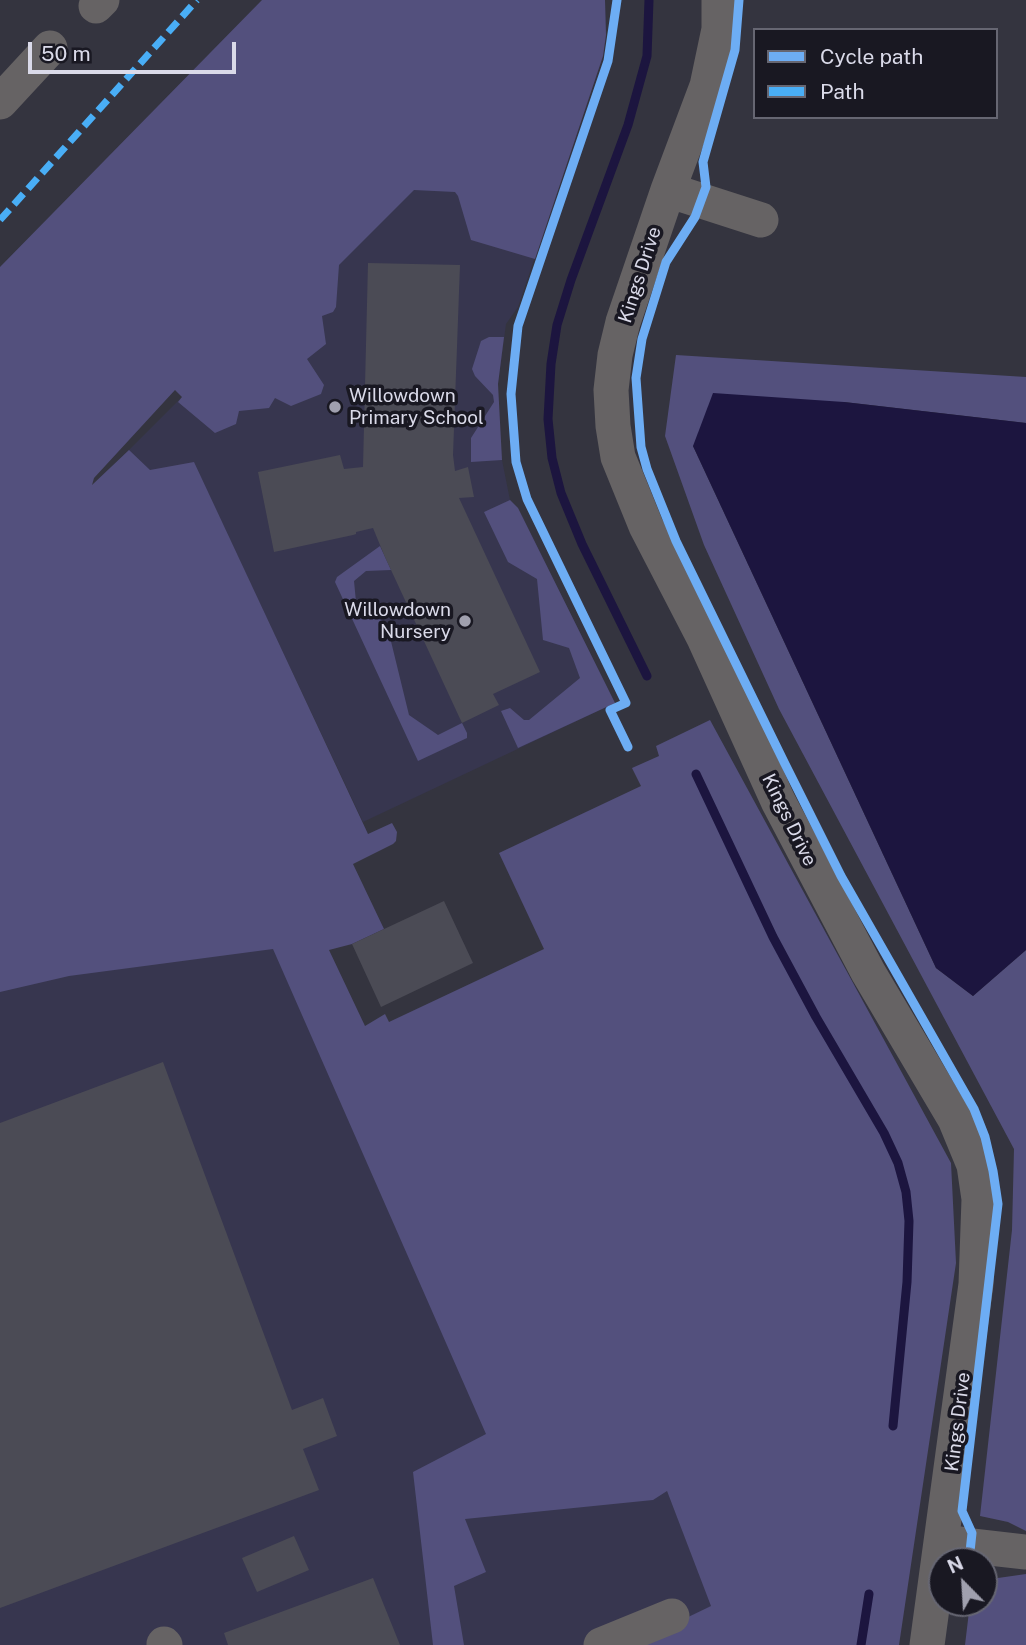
<!DOCTYPE html>
<html>
<head>
<meta charset="utf-8">
<style>
  body { margin:0 }
  #map { position:relative; width:1026px; height:1645px; overflow:hidden; background:#34343f; font-family:"Public Sans",sans-serif }
  canvas { display:block }
  .legend { position:absolute; left:753px; top:28px; width:245px; height:91px; box-sizing:border-box; background:#191822; border:2px solid #666672; margin:0; padding:9px 12px; list-style:none; font-size:21px; color:#dadae9 }
  .legend li { display:flex; align-items:center; gap:14px; height:35px }
  .legend b { width:35px; border:2px solid #666672 }
  .north { position:absolute; left:928px; top:1547px; width:70px; height:70px; box-sizing:border-box; background:#191822; border:2px solid #666672; border-radius:50%; rotate:336deg; font-size:19px; font-weight:700; line-height:28px; text-align:center; color:#dadae9 }
  .north::after { content:''; display:block; margin:auto; width:24px; height:32px; background:#a0a0ae; clip-path:polygon(50% 0,100% 100%,50% 72%,0 100%) }
  .scale { position:absolute; left:28px; top:42px; width:208px; height:32px; box-sizing:border-box; border:4px solid #dadae9; border-top:0; padding-left:9px; font-size:21px; line-height:24px; white-space:nowrap; color:#dadae9; -webkit-text-stroke:5px #191822; paint-order:stroke }
</style>
</head>
<body>
<div id="map">
<canvas width="1026" height="1645"></canvas>
<ul class="legend">
<li><b style="height:9px;background:#6dadf4"></b>Cycle path</li>
<li><b style="height:9px;background:#49aef6"></b>Path</li>
</ul>
<div class="north">N</div>
<div class="scale">50 m</div>
</div>
<script>
const g = document.querySelector('canvas').getContext('2d');
g.lineJoin = 'round';
function fillPath(path, color) { g.fillStyle = color; g.fill(path, 'evenodd'); }
const toPath = rows => new Path2D(rows.map(r => 'M' + r).join(''));
function strokePath(path, color, width, dash) { g.strokeStyle = color; g.lineWidth = width; g.lineCap = dash ? 'butt' : 'round'; g.setLineDash(dash || []); g.stroke(path); }
function label(font, color, halo, rows, align = 'center') {
  g.font = font + ' "Public Sans",sans-serif'; g.lineWidth = 7; g.setLineDash([]); g.textBaseline = 'middle'; g.strokeStyle = halo; g.fillStyle = color; for (const [text, x, y, turn = 0] of rows) {
    g.save(); g.translate(x, y); g.rotate((+turn || 0) * Math.PI / 180); g.textAlign = isNaN(turn) ? turn : align; if (halo) g.strokeText(text, 0, 0); g.fillText(text, 0, 0); g.restore();
  }
}
const built = toPath([
  [605,0,606,35,603,56,518,307,506,324,498,384,498,412,502,460,510,500,518,508,615,703,363,822,205,487,92,487,366,213],
  [258,871,667,1491,712,1606,630,1645,0,1645,0,967]
]);
const green = toPath([
  [262,0,605,0,606,35,603,56,535,259,471,240,458,196,455,192,414,190,339,265,336,307,333,312,322,316,326,344,307,359,324,385,321,394,291,406,275,398,269,408,239,411,236,424,215,433,178,402,182,397,175,390,94,478,92,485,129,450,150,470,194,462,368,834,392,823,397,832,396,841,393,844,353,864,384,929,352,944,329,950,365,1026,385,1014,389,1022,544,949,499,853,641,786,632,768,659,756,656,746,710,720,951,1163,956,1263,899,1645,630,1645,711,1606,667,1491,653,1500,465,1519,486,1572,454,1586,464,1645,433,1645,413,1472,486,1434,273,949,69,976,0,992,0,267],
  [489,337,504,337,498,384,502,460,471,462,471,438,494,402,493,395,475,376,472,369,481,341],
  [676,355,1026,377,1026,423,844,402,693,446,936,968,973,996,1026,950,1026,1531,1008,1522,980,1516,1012,1230,1014,1149,779,709,704,545,665,436],
  [510,500,518,508,615,703,518,748,501,711,510,708,524,720,529,720,580,678,569,648,543,640,537,579,508,562,484,512],
  [380,546,391,570,366,571,354,581,357,612,384,621,387,625,409,715,438,735,462,723,467,733,467,738,418,761,335,582,337,577],
  [1026,1574,1026,1645,965,1645,970,1603,984,1603,984,1580]
]);
const water = toPath([
  [713,393,844,402,1026,423,1026,950,973,996,936,968,693,446]
]);
const stream = toPath([
  [647,676,582,544,561,493,552,458,548,419,551,364,557,325,571,280,628,125,647,56,649,0],
  [696,774,773,937,816,1017,884,1133,898,1163,906,1192,909,1221,907,1282,893,1426],
  [861,1645,869,1594]
]);
const building = toPath([
  [368,263,460,265,453,455,455,471,468,467,474,497,459,498,540,672,493,694,499,705,462,723,385,557,373,528,356,532,356,534,353,535,274,552,258,472,340,455,344,469,363,467],
  [444,901,473,963,381,1007,352,944],
  [163,1062,292,1410,323,1398,337,1436,303,1449,319,1490,0,1608,0,1123],
  [294,1536,309,1570,257,1592,242,1558],
  [373,1578,400,1645,228,1645,224,1633]
]);
const minor = toPath([
  [719,0,719,29,707,86,668,190,623,322,615,355,611,390,613,426,618,457,646,526,704,638,778,801,868,972,955,1119,974,1165,979,1199,976,1284,927,1645],
  [96,6,102,0],
  [0,102,50,48],
  [668,190,761,220],
  [942,1541,972,1546,1026,1552],
  [164,1644,165,1645],
  [601,1645,672,1616]
]);
const quiet = toPath([
  [0,220,197,0]
]);
const cycleway = toPath([
  [617,0,608,61,518,326,511,394,516,462,527,499,626,703,610,710,628,747],
  [739,0,735,50,703,162,706,187,695,217,666,262,642,339,636,378,641,447,647,469,676,541,785,764,841,876,974,1109,985,1137,993,1171,998,1204,962,1511,972,1533,969,1561]
]);
const markers = [
  [335,407,7,"#a0a0ae"],
  [465,621,7,"#a0a0ae"]
];
const streetNames = [
  ["Kings Drive",640,275,-72],
  ["Kings Drive",789,820,64],
  ["Kings Drive",958,1422,-83]
];
const poiNames = [
  ["Willowdown",349,396],
  ["Primary School",349,418],
  ["Willowdown",451,610,"right"],
  ["Nursery",451,632,"right"]
];
fillPath(built, '#37364f');
fillPath(green, '#53507d');
fillPath(water, '#1c153f');
strokePath(stream, '#1c153f', 9);
fillPath(building, '#4b4b55');
strokePath(minor, '#666364', 35);
strokePath(quiet, '#49aef6', 7, [14, 7]);
strokePath(cycleway, '#6dadf4', 9);
for (const [x, y, r, color] of markers) { const dot = new Path2D(); dot.arc(x, y, r, 0, 2 * Math.PI); g.fillStyle = color; g.fill(dot); strokePath(dot, '#191822', 2.5); }
label('19px', '#dadae9', '#191822', streetNames);
label('19px', '#dadae9', '#191822', poiNames, 'left');
</script>
</body>
</html>
